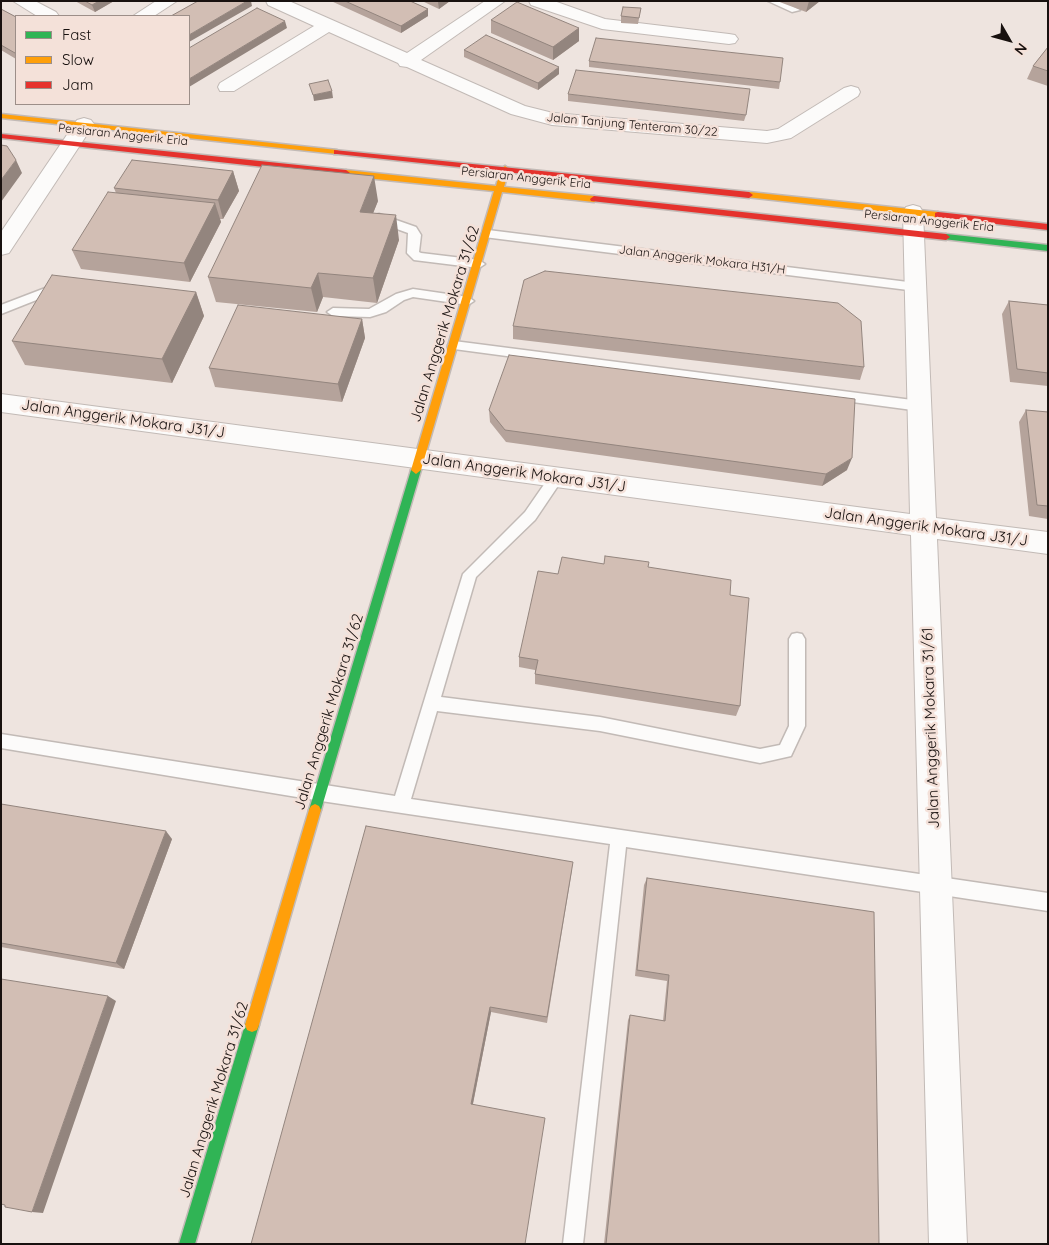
<!DOCTYPE html>
<html>
<head>
<meta charset="utf-8">
<style>
  body { margin:0 }
  #map { position:relative; width:1049px; height:1245px; overflow:hidden; background:#eee4df; font-family:Quicksand,sans-serif }
  canvas { display:block }
  .frame { position:absolute; inset:0; border:2px solid #18110f; pointer-events:none }
  .legend { position:absolute; left:15px; top:15px; width:175px; height:90px; box-sizing:border-box; background:#f4e1d9; border:1px solid #9c8e88; margin:0; padding:6px 9px; list-style:none; font-size:15px; color:#18110f }
  .legend li { display:flex; align-items:center; gap:10px; height:25px }
  .legend b { width:25px; border:1px solid #9c8e88 }
  .north { position:absolute; left:984px; top:15px; width:50px; height:50px; -webkit-text-stroke:4px #f4e1d9; paint-order:stroke; rotate:128deg; font-size:14px; font-weight:700; line-height:20px; text-align:center; color:#18110f }
  .north::after { content:''; display:block; margin:auto; width:18px; height:22px; background:#18110f; clip-path:polygon(50% 0,100% 100%,50% 72%,0 100%) }
</style>
</head>
<body>
<div id="map">
<canvas width="1049" height="1245"></canvas>
<div class="frame"></div>
<ul class="legend">
<li><b style="height:6px;background:#30b455"></b>Fast</li>
<li><b style="height:6px;background:#ff9f0a"></b>Slow</li>
<li><b style="height:6px;background:#e5322d"></b>Jam</li>
</ul>
<div class="north">N</div>
</div>
<script>
const g = document.querySelector('canvas').getContext('2d');
g.lineJoin = 'round';
const toPath = rows => new Path2D(rows.map(r => 'M' + r).join(''));
function strokePath(path, color, width, dash) { g.strokeStyle = color; g.lineWidth = width; g.lineCap = dash ? 'butt' : 'round'; g.setLineDash(dash || []); g.stroke(path); }
function fillPath(path, color) { g.fillStyle = color; g.fill(path, 'evenodd'); }
function label(font, color, halo, rows, align = 'center') {
  g.font = font + ' Quicksand,sans-serif'; g.lineWidth = 5; g.setLineDash([]); g.textBaseline = 'middle'; g.strokeStyle = halo; g.fillStyle = color; for (const [text, x, y, turn = 0] of rows) {
    g.save(); g.translate(x, y); g.rotate((+turn || 0) * Math.PI / 180); g.textAlign = isNaN(turn) ? turn : align; if (halo) g.strokeText(text, 0, 0); g.fillText(text, 0, 0); g.restore();
  }
}
const lane = toPath([
  [768,1,782,1,800,10,792,12,768,1],
  [379,214,416,227,421,235,419,252,421,253,479,260,485,264,479,268,414,260,407,253,408,233,375,221,375,215,379,214],
  [488,230,916,283,922,287,916,291,484,237,482,234,488,230],
  [48,287,65,290,67,293,61,297,49,295,1,314,1,305,48,287],
  [413,289,468,297,474,301,468,305,413,297,404,300,386,312,370,317,333,316,327,312,333,308,369,309,396,294,413,289],
  [454,341,920,401,927,406,920,411,454,349,448,345,454,341],
  [557,472,564,477,535,520,476,577,441,697,600,717,760,749,780,745,789,726,789,639,792,634,797,633,802,634,805,639,805,726,791,756,760,763,600,731,437,711,411,799,1048,893,1048,911,626,847,583,1244,563,1244,610,844,321,801,1,748,1,734,395,796,463,574,525,512,552,473,557,472]
]);
const street = toPath([
  [13,1,35,1,56,12,59,16,37,16,13,1],
  [156,1,177,1,154,16,133,16,156,1],
  [266,1,289,1,407,53,485,1,505,1,421,60,525,106,553,113,767,131,778,129,844,88,851,86,858,88,860,92,858,96,791,138,767,143,552,125,511,114,407,67,400,66,398,63,329,32,234,91,220,91,218,87,220,83,314,26,268,5,266,1],
  [529,1,554,1,605,19,729,34,735,35,738,39,735,43,729,44,602,29,531,5,529,1],
  [84,118,91,120,94,124,9,253,1,255,1,232,77,120,84,118],
  [913,205,920,207,923,212,936,518,1048,532,1048,554,937,539,967,1244,929,1244,911,535,1,412,1,394,910,514,903,212,906,207,913,205]
]);
const fast = toPath([
  [946,234,1048,245,1048,251,943,239,943,235,946,234],
  [416,466,421,470,321,810,319,814,315,816,311,814,309,810,411,470,416,466],
  [252,1018,257,1020,259,1025,195,1244,179,1244,245,1025,247,1020,252,1018]
]);
const slow = toPath([
  [1,114,337,150,341,152,337,154,1,118,1,114],
  [505,166,509,169,504,187,594,196,598,199,594,202,502,192,421,470,416,474,411,470,494,191,346,176,342,173,346,170,496,186,501,169,505,166],
  [749,192,938,212,942,215,938,218,746,197,745,195,749,192],
  [315,804,319,806,321,810,259,1025,257,1030,252,1032,247,1030,245,1025,309,810,311,806,315,804]
]);
const jam = toPath([
  [1,134,346,170,350,173,346,176,1,138,1,134],
  [334,150,749,192,753,195,749,198,337,154,334,154,334,150],
  [594,196,946,234,950,237,946,240,591,201,590,199,594,196],
  [938,212,1048,224,1048,230,935,217,935,213,938,212]
]);
const wall = toPath([
  [75,1,114,1,95,12],
  [331,1,410,1,428,9,428,16,401,33],
  [422,1,450,1,439,9],
  [777,1,820,1,806,12],
  [641,8,638,24,621,23,621,16],
  [1,9,16,17,16,59,1,50],
  [491,20,579,28,579,41,553,60,491,33],
  [1048,47,1048,86,1027,79,1033,66],
  [464,50,559,74,538,90,464,57],
  [589,61,780,82,779,89,589,67],
  [568,94,746,115,744,121,568,101],
  [233,171,239,191,223,219,220,219,221,222,190,282,81,269,72,250,116,193,114,188],
  [378,201,373,213,399,240,377,303,323,297,317,312,216,302,208,277],
  [196,292,204,316,172,383,25,365,12,341],
  [1009,301,1048,305,1048,386,1010,382,1002,314],
  [362,319,365,338,342,402,215,387,209,368],
  [513,326,864,367,860,380,513,339],
  [489,410,847,470,822,486,506,442,490,422],
  [1026,410,1048,412,1048,519,1029,516,1019,422],
  [604,564,730,595,740,706,736,716,535,684,535,670,519,667,519,657,558,574],
  [1,804,172,839,124,969,1,947],
  [572,870,547,1023,491,1012,473,1104,251,1244],
  [647,878,879,1244,604,1244,628,1020,630,1015,663,1021,667,981,635,976,644,885]
]);
const shadedWall = toPath([
  [99,1,114,1,95,12,92,5],
  [247,1,251,1,252,6,189,42,189,35],
  [439,1,450,1,439,9,438,2],
  [809,1,820,1,806,12],
  [428,9,428,16,401,33,401,26],
  [285,21,287,28,189,87,189,79],
  [579,28,579,41,553,60,553,47],
  [559,67,559,74,538,90,538,83],
  [332,91,333,98,314,101,313,95],
  [16,160,22,173,1,202,1,180],
  [233,171,239,191,223,219,218,200],
  [374,176,378,201,364,236,360,212],
  [215,203,221,222,190,282,184,263],
  [396,215,399,240,377,303,373,278],
  [318,273,323,297,317,312,311,288],
  [196,292,204,316,172,383,162,359],
  [362,319,365,338,342,402,338,384],
  [852,458,847,470,822,486,826,474],
  [166,831,172,839,124,969,116,963],
  [108,996,116,1001,43,1213,32,1212],
  [490,1007,491,1012,472,1108,471,1104]
]);
const building = toPath([
  [85,1,99,1,92,5,85,1],
  [198,1,247,1,189,35,189,16,171,16,198,1],
  [345,1,410,1,428,9,401,26,345,1],
  [517,2,579,28,553,47,491,20,517,2],
  [623,7,641,8,639,18,621,16,623,7],
  [257,8,285,21,189,79,189,48,257,8],
  [1,9,16,17,16,53,15,53,1,45,1,9],
  [486,35,559,67,538,83,464,50,486,35],
  [596,38,783,58,780,82,589,61,596,38],
  [1048,47,1048,71,1033,66,1048,47],
  [576,70,750,89,746,115,568,94,576,70],
  [328,80,332,91,313,95,309,84,328,80],
  [1,145,7,146,16,160,1,180,1,145],
  [132,160,233,171,218,200,114,188,132,160],
  [262,165,374,176,360,212,396,215,373,278,318,273,311,288,208,277,262,165],
  [108,192,215,203,184,263,72,250,108,192],
  [545,271,838,303,861,321,864,367,513,326,524,280,545,271],
  [52,275,196,292,162,359,12,341,52,275],
  [1009,301,1048,305,1048,373,1017,369,1009,301],
  [238,305,362,319,338,384,209,368,238,305],
  [509,355,855,399,852,458,826,474,505,430,489,410,509,355],
  [1026,410,1048,412,1048,506,1037,505,1026,410],
  [605,556,649,562,648,567,731,580,730,595,749,598,740,706,535,674,538,660,519,657,538,571,558,574,562,557,604,564,605,556],
  [1,804,166,831,116,963,1,943,1,804],
  [366,826,573,862,547,1017,490,1007,471,1104,545,1118,525,1244,251,1244,366,826],
  [647,878,874,912,879,1244,606,1244,630,1015,665,1021,669,975,637,970,647,878],
  [1,979,108,996,32,1212,5,1207,5,1205,1,1204,1,979]
]);
const farStreetnames = [
  ["Jalan Tanjung Tenteram 30/22",632,125,5],
  ["Persiaran Anggerik Eria",123,135,6],
  ["Persiaran Anggerik Eria",526,178,6],
  ["Persiaran Anggerik Eria",929,221,6],
  ["Jalan Anggerik Mokara H31/H",702,260,7]
];
const streetNames = [
  ["Jalan Anggerik Mokara 31/62",445,324,-73],
  ["Jalan Anggerik Mokara J31/J",123,419,8],
  ["Jalan Anggerik Mokara J31/J",524,473,8],
  ["Jalan Anggerik Mokara J31/J",926,527,8],
  ["Jalan Anggerik Mokara 31/62",329,712,-73],
  ["Jalan Anggerik Mokara 31/61",931,728,-92],
  ["Jalan Anggerik Mokara 31/62",214,1100,-73]
];
strokePath(lane, '#c2bab6', 3);
strokePath(street, '#c2bab6', 2);
strokePath(fast, '#c2bab6', 3);
strokePath(slow, '#c2bab6', 3);
strokePath(jam, '#c2bab6', 3);
fillPath(lane, '#fcfbfa');
fillPath(street, '#fcfbfa');
fillPath(fast, '#30b455');
fillPath(slow, '#ff9f0a');
fillPath(jam, '#e5322d');
fillPath(wall, '#b5a39b');
fillPath(shadedWall, '#93857e');
fillPath(building, '#d2beb4');
strokePath(building, '#93857e', 1);
label('12px', '#18110f', '#f4e1d9', farStreetnames);
label('15px', '#18110f', '#f4e1d9', streetNames);
</script>
</body>
</html>
